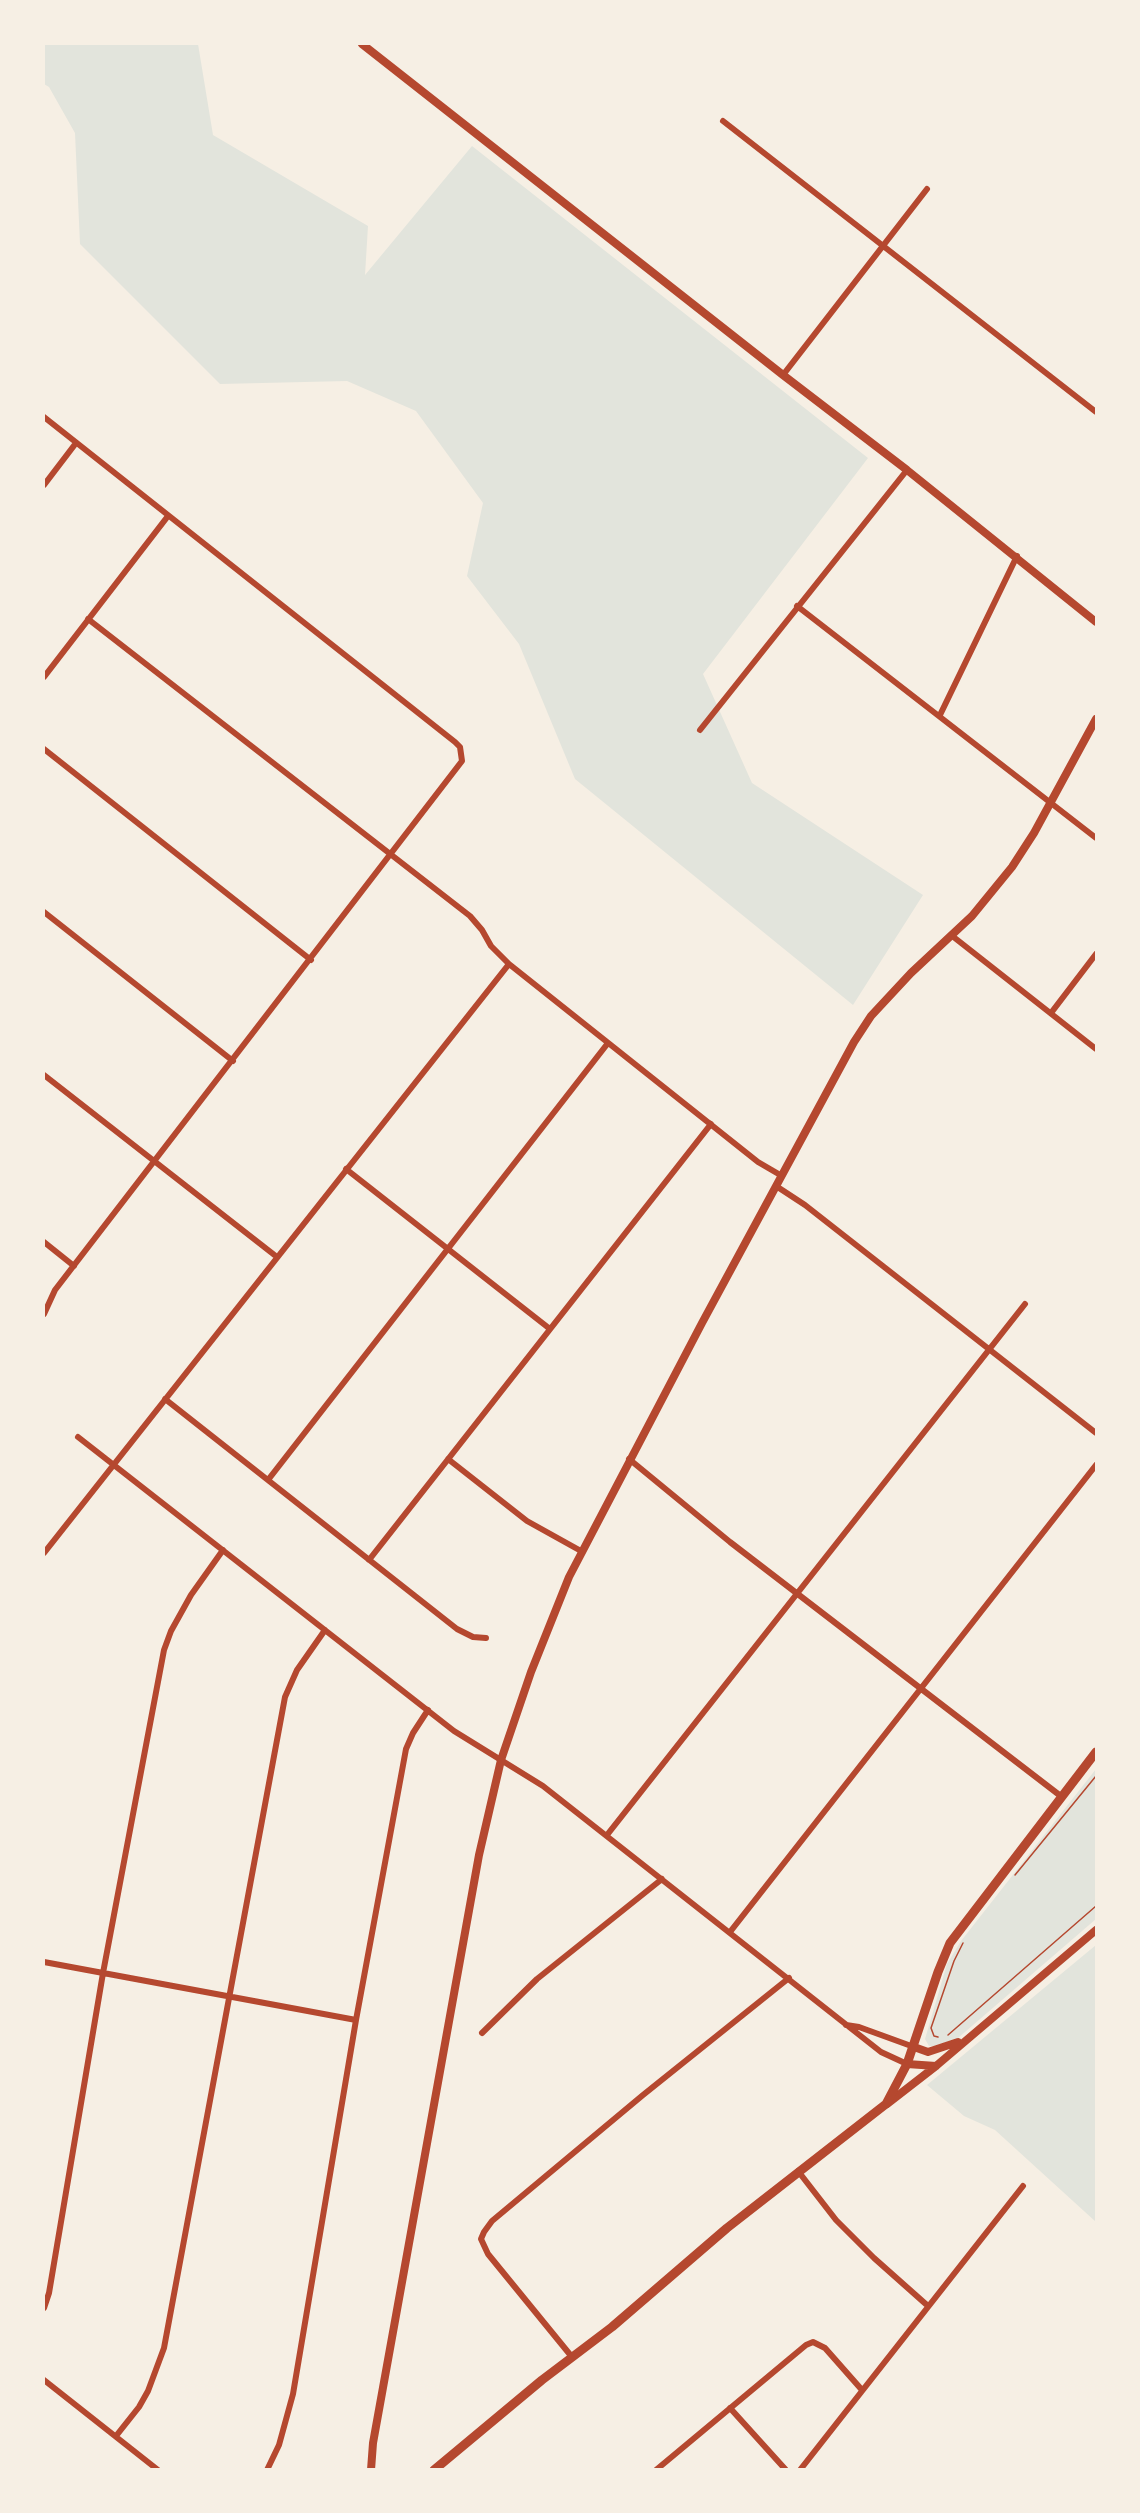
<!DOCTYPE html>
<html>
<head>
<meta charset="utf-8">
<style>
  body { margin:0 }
  #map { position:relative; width:1140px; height:2513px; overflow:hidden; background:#f6efe4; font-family:"Sofia Sans Condensed",sans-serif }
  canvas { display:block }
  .frame { position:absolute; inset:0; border:45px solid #f6efe4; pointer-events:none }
</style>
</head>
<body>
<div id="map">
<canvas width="1140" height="2513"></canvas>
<div class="frame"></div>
</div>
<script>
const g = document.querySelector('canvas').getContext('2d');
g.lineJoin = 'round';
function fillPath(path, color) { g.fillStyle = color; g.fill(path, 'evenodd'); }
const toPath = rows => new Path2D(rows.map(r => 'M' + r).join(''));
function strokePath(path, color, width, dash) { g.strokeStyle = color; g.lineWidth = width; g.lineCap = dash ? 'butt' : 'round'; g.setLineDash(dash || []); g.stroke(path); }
const green = toPath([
  [44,44,198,44,213,135,368,226,365,275,472,146,868,458,703,674,752,783,923,895,853,1005,575,779,519,644,467,576,483,503,416,411,347,381,220,384,80,244,75,133,49,87,44,84],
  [1096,1769,1096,1919,958,2038,935,2046,929,2046,925,2039,947,1964,961,1941],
  [1096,1945,1096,2222,995,2130,964,2116,927,2085]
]);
const path = toPath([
  [1015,1875,1096,1776],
  [948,2035,1096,1906],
  [938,2037,934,2036,931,2028,954,1961,963,1943]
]);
const minor = toPath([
  [723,121,1096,412],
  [783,375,927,189],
  [44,417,455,742,460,747,462,761,55,1290,44,1314],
  [44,485,76,443],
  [797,606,1096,838],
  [88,619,470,916,482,930,491,946,509,964,758,1162,782,1176],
  [44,677,168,516],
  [940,715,1017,556],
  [700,730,907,470],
  [44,749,311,960],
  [44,912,233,1061],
  [951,935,1096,1049],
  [1051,1013,1096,954],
  [44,1075,277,1257],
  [346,1169,550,1329],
  [776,1186,805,1205,1096,1433],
  [44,1242,74,1266],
  [165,1399,457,1629,473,1637,486,1638],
  [78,1437,454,1731,543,1786,881,2052,907,2064],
  [448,1459,527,1521,581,1551],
  [629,1459,730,1542,1062,1797],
  [268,1480,608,1043],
  [44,1553,509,964],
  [369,1560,711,1124],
  [607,1835,1025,1304],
  [730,1932,1096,1465],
  [44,1962,356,2020],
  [846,2025,859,2027,914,2047],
  [482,2033,537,1979,662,1879],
  [798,2171,836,2220,874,2258,928,2306],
  [44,2308,49,2293,103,1973,164,1650,171,1631,191,1595,223,1550],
  [572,2357,488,2254,481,2239,484,2232,492,2221,643,2095,789,1978],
  [44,2380,158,2470],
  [730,2408,786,2470],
  [116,2436,139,2407,148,2391,164,2348,285,1697,297,1670,325,1630],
  [267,2470,279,2445,293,2394,356,2020,406,1749,413,1733,428,1710],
  [656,2470,806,2345,813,2342,825,2348,862,2390],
  [800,2470,1023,2186]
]);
const tertiary = toPath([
  [362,44,783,375,907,470,1096,622],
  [914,2047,928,2052,958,2042],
  [907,2064,936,2066],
  [887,2104,936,2066,1096,1930],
  [371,2470,373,2443,479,1855,501,1760,531,1672,569,1577,702,1323,854,1042,871,1016,911,973,972,916,1012,867,1034,833,1096,719]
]);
const secondary = toPath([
  [434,2470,542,2380,612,2327,727,2228,886,2104,907,2064,938,1972,950,1943,1096,1752]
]);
fillPath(green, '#e2e4dc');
strokePath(path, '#b5482f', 1.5);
strokePath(minor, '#b5482f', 6);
strokePath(tertiary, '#b5482f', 8);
strokePath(secondary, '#b5482f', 9);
</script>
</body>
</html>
